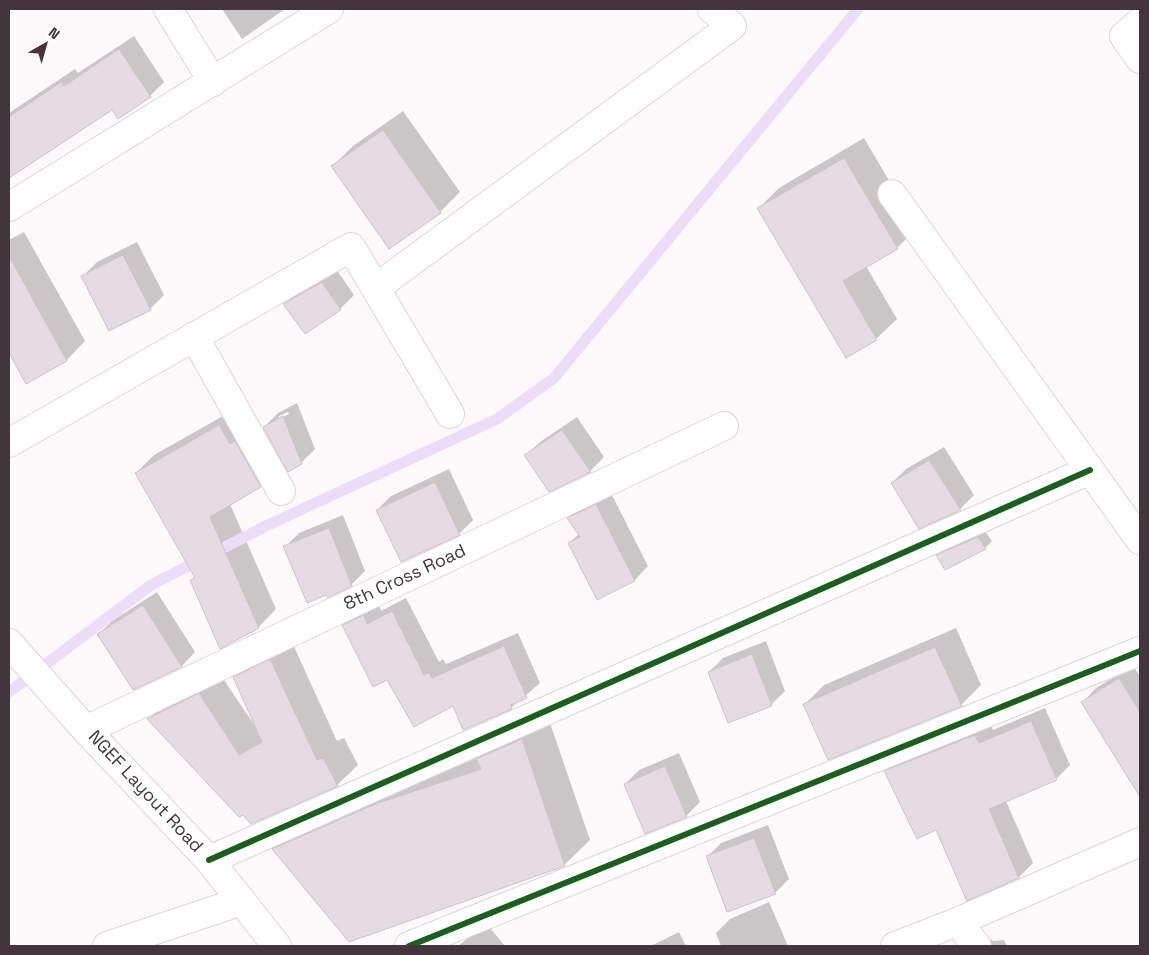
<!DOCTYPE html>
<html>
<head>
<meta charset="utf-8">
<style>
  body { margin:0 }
  #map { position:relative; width:1149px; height:955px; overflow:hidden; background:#fdf8fa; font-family:"Space Grotesk",sans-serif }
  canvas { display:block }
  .frame { position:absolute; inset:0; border:10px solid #43353b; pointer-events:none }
  .north { position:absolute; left:20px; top:20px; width:50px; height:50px; -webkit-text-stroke:4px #fff; paint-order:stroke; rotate:38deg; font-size:14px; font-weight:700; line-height:20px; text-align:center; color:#43353b }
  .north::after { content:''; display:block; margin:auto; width:18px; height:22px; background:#43353b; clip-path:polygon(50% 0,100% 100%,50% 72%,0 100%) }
</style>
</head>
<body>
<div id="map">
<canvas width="1149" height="955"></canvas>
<div class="frame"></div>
<div class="north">N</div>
</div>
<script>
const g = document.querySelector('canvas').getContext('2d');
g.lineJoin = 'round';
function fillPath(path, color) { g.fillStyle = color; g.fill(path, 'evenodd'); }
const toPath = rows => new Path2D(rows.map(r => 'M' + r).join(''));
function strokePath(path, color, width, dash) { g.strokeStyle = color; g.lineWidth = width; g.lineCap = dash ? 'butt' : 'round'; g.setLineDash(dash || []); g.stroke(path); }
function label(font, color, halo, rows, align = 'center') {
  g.font = font + ' "Space Grotesk",sans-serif'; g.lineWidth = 4; g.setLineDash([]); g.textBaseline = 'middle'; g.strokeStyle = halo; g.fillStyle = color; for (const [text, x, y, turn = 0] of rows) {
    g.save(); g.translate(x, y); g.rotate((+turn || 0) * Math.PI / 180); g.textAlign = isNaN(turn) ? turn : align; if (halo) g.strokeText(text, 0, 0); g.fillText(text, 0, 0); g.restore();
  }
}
const shadow = toPath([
  [222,9,285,9,242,39],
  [134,36,164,82,150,96,112,108,9,176,9,113,75,69,78,73],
  [403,111,460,192,440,212,333,166,353,146],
  [864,138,917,228,897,248,866,266,897,319,876,339,846,356,759,208,779,188],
  [24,232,85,341,67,360,26,382,9,351,9,240],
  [137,242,164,295,150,309,83,276,97,262],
  [336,269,354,295,340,309,305,333,285,304,299,290],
  [297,403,315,449,301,463,264,427,278,413],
  [288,412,289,414,279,419,279,416],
  [237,408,279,468,260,486,230,504,276,609,255,631,221,647,191,581,195,576,136,473,154,455],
  [577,417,604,457,590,471,526,455,540,442],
  [944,447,974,495,960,509,920,527,892,483,906,469],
  [449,469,473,520,459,534,377,510,391,496],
  [610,491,648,566,635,580,597,598,569,543,579,534,569,518,582,504],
  [343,515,365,571,351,585,285,547,299,533],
  [985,531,992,541,985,548,937,556,944,549],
  [157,592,195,652,182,666,134,689,98,635,112,621],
  [406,598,439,662,443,659,446,664,518,633,540,683,511,708,453,704,388,678,343,626,357,612,378,602,381,611],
  [956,628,981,685,961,705,804,705,824,685],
  [291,640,337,741,344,738,358,765,337,785,251,823,149,719,169,699,220,674,259,732,234,678,255,657],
  [766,641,785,691,771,705,709,672,723,658],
  [1133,665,1140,677,1140,792,1083,702,1096,688],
  [1045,708,1070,765,1056,779,1006,801,1033,863,1019,877,967,899,936,828,885,772,899,758,989,721,993,730],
  [547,714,590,840,564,865,273,849,299,824],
  [679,753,700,802,686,816,625,784,639,770],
  [768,825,789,879,775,893,707,857,721,843],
  [769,902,788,946,721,946,716,933,730,919],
  [486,923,505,946,458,946],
  [679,932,686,946,651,946],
  [983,933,993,941,1004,940,1007,946,955,946]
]);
const stream = toPath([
  [9,692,151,585,268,525,497,419,554,378,858,9]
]);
const building = toPath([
  [119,49,151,97,118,119,112,110,9,178,9,117,61,82,64,86,119,49],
  [383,130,441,213,389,249,331,166,383,130],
  [844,158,898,249,843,281,877,340,846,358,757,208,844,158],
  [123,255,151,310,109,331,81,276,123,255],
  [9,256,67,361,26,384,9,353,9,256],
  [322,282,341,310,305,334,283,304,322,282],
  [283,416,302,464,288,472,263,427,283,416],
  [219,425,230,444,235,441,261,487,210,517,259,628,220,649,190,580,195,578,135,473,219,425],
  [562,430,591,472,549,492,524,455,562,430],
  [929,460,961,510,919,529,891,483,929,460],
  [435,482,460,535,401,562,376,510,435,482],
  [596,504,635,581,597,600,568,543,580,537,567,518,596,504],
  [329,528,352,586,328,598,326,595,307,603,283,546,329,528],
  [978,537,986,549,945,570,936,555,978,537],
  [143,605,182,667,133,690,97,634,143,605],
  [392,611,424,675,429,672,432,678,504,646,527,698,511,705,512,709,463,730,453,706,414,727,387,680,373,687,342,625,364,615,367,624,392,611],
  [935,647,962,706,828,760,803,704,935,647],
  [752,654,772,706,728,723,708,672,752,654],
  [270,659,317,760,323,758,338,786,251,824,243,815,239,817,147,719,199,693,239,755,262,742,233,677,270,659],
  [1119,678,1140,712,1140,797,1081,702,1119,678],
  [1031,721,1057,780,989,809,1019,878,967,901,936,830,917,839,884,771,975,735,979,743,1031,721],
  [522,739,565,866,349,942,272,849,375,804,481,769,476,759,522,739],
  [665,766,687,817,645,834,624,784,665,766],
  [754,838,776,894,727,912,706,856,754,838]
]);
const minor = toPath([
  [168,9,213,82],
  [1140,22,1124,36,1140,59],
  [892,194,1140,540],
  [9,207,329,9],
  [377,287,732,26,712,9],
  [194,336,281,491],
  [9,443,351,247,450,414],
  [9,643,86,730,209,860,277,946],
  [86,730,724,426],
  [209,860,1090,470],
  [957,922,977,946],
  [107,946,242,901],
  [409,946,1140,651],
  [895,946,957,922,1140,842]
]);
const cycleway = toPath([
  [209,860,1090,470],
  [409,946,1140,651]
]);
const streetNames = [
  ["8th Cross Road",405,578,-25],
  ["NGEF Layout Road",145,792,47]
];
fillPath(shadow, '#0003');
strokePath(stream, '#ecddf7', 11);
fillPath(building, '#e4dbe2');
strokePath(building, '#c9c2c7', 1);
strokePath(minor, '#ded4d7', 30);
strokePath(minor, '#fffefe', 28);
strokePath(cycleway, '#1b5e20', 6);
label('18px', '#43353b', '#fff', streetNames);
</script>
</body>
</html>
